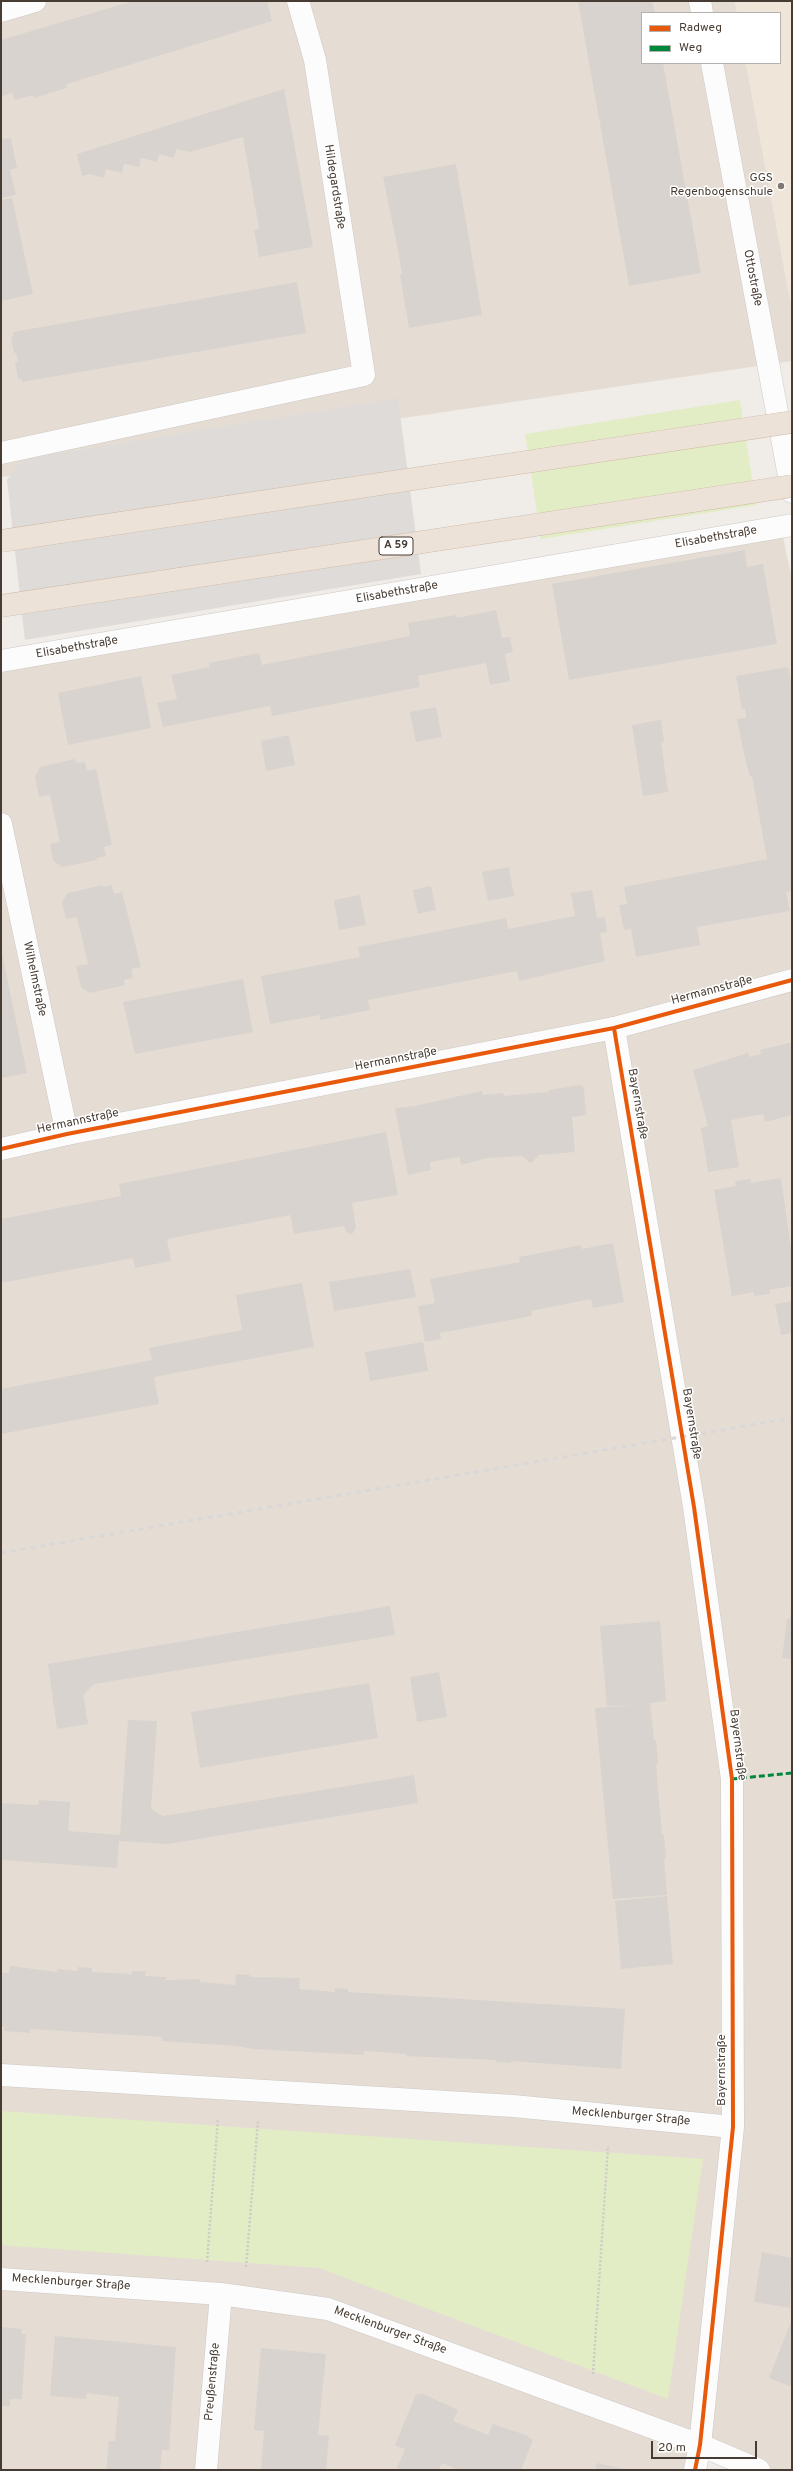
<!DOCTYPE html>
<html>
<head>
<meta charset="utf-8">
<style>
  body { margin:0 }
  #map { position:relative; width:793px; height:2471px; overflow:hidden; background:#f0ece8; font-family:Overpass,sans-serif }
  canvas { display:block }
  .frame { position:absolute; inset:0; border:2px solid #473c33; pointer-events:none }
  .legend { position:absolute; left:641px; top:12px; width:140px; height:52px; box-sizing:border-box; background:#fff; border:1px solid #b5b1ad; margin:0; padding:5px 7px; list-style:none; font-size:12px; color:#473c33 }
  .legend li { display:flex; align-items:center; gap:8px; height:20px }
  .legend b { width:20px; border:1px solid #b5b1ad }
  .scale { position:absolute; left:651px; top:2441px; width:106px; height:18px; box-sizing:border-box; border:2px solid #473c33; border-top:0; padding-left:5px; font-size:12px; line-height:14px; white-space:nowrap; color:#473c33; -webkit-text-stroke:3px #fff; paint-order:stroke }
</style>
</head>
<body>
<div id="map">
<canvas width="793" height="2471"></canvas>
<div class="frame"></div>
<ul class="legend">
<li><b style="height:5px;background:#e8590c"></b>Radweg</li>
<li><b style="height:5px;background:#00873e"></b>Weg</li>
</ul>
<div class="scale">20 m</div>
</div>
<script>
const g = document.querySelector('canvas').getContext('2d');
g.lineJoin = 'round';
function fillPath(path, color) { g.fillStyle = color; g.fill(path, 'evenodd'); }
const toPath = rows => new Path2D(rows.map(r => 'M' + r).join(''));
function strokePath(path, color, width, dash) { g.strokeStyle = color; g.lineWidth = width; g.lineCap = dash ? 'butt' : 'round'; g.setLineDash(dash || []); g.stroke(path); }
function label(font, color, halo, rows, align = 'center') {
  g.font = font + ' Overpass,sans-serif'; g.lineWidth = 3; g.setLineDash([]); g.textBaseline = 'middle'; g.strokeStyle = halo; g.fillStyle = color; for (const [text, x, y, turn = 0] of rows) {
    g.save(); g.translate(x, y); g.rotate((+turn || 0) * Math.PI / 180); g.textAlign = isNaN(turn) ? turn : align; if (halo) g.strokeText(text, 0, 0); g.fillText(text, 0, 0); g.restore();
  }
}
const residential = toPath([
  [1,1,735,1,737,13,642,13,642,63,746,63,792,310,792,361,1,477],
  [783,537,792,580,792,2470,763,2470,700,2445,695,2470,1,2470,1,670]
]);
const education = toPath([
  [735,1,792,1,792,310,746,63,780,63,780,13,737,13]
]);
const green = toPath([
  [740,400,756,505,541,539,525,434],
  [1,2111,703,2159,668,2399,319,2268,1,2245]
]);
const parking = toPath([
  [398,398,421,574,25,640,7,480,19,463,30,458]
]);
const building = toPath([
  [133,1,267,1,272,21,67,84,66,88,34,98,33,95,15,100,12,93,1,97,1,40],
  [578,1,652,1,655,13,642,13,642,63,663,63,701,273,629,286],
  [284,89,313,247,259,257,254,230,259,229,243,137,190,152,176,149,174,158,159,154,157,162,141,158,139,167,124,164,122,173,106,169,104,178,90,174,82,176,77,154],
  [1,132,3,139,11,138,17,168,10,170,16,195,1,198],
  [456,164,482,315,409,328,400,275,402,274,398,250,383,177],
  [12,198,33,294,1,301,1,200],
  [297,282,306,333,22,382,21,379,18,379,15,362,18,362,16,353,14,353,11,337,14,336,13,332],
  [745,550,747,567,763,564,777,644,569,680,552,584],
  [496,610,502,638,510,637,513,652,505,654,510,681,490,685,486,663,418,676,420,687,272,716,270,706,163,727,157,703,177,699,171,675,210,667,209,663,259,653,262,665,410,636,408,623,456,615,457,618],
  [788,667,792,686,792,891,786,892,790,911,697,927,700,945,636,957,631,929,624,930,619,905,627,904,624,887,767,859,752,776,750,777,744,754,737,719,746,718,745,709,742,709,736,676],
  [141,676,151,728,68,745,58,693],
  [436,707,442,737,416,742,410,712],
  [661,720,664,742,661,742,668,792,643,796,632,725],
  [289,735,295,765,266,771,261,741],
  [75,759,76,763,85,762,87,771,96,769,112,845,104,847,106,856,97,858,97,860,63,867,53,861,50,844,60,842,50,795,39,797,35,777,40,767],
  [509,867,514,896,488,901,482,872],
  [103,885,103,887,112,885,114,894,122,892,141,967,131,969,133,978,124,980,125,985,90,993,81,987,76,966,88,964,77,917,66,919,62,902,68,893],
  [431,886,436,910,418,914,413,890],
  [592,890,597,918,605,917,607,932,600,933,605,961,519,981,517,971,368,1000,370,1010,320,1020,320,1015,270,1024,261,976,360,957,358,947,506,918,508,929,575,916,571,893],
  [360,895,366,925,339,930,334,900],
  [1,949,27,1073,1,1078],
  [243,979,253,1032,135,1054,123,1002],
  [792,1042,792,1115,765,1122,763,1114,731,1120,739,1167,708,1172,701,1128,708,1126,693,1070,748,1053,749,1057,761,1054,760,1050],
  [580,1085,584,1088,586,1115,572,1117,575,1152,539,1155,531,1163,522,1156,487,1158,461,1165,460,1157,430,1162,431,1170,408,1175,395,1108,415,1106,482,1091,484,1104,483,1095,503,1093,504,1096,549,1092,549,1090],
  [386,1132,398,1195,352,1203,356,1228,352,1234,347,1233,344,1226,294,1234,290,1215,167,1239,171,1261,135,1268,133,1258,1,1283,1,1219,121,1196,119,1184],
  [781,1178,792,1255,792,1286,769,1290,770,1294,754,1296,754,1292,732,1296,714,1190,736,1186,735,1181,751,1179,751,1183],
  [613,1243,624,1302,593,1308,591,1299,531,1311,532,1316,440,1333,441,1339,425,1342,418,1306,435,1303,430,1279,520,1262,519,1257,581,1245,582,1249],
  [410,1269,416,1297,334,1311,329,1282],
  [302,1283,314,1347,154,1377,159,1404,1,1434,1,1389,152,1360,149,1348,242,1330,236,1295],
  [792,1301,792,1333,781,1335,775,1304],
  [423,1342,428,1371,370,1381,365,1352],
  [390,1606,395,1635,94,1684,83,1695,88,1724,57,1729,48,1664],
  [791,1611,792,1611,792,1659,782,1658,787,1619,790,1619],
  [660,1621,666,1701,650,1703,654,1740,656,1740,658,1764,656,1765,662,1835,664,1835,666,1859,664,1859,667,1895,613,1899,595,1708,636,1705,607,1706,600,1626],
  [439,1672,447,1717,417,1722,410,1677],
  [369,1683,378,1738,200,1768,191,1712],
  [128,1720,157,1721,151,1809,163,1816,414,1775,418,1803,168,1844,119,1841,117,1868,1,1860,1,1803,38,1805,39,1800,70,1802,68,1831,120,1835],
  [667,1896,673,1964,621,1969,615,1901],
  [10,1966,58,1972,57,1969,78,1971,78,1967,92,1968,92,1972,132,1974,132,1971,146,1971,145,1976,166,1977,166,1980,200,1979,200,1982,235,1985,236,1974,250,1975,250,1977,300,1978,299,1989,335,1992,335,1988,348,1989,348,1992,625,2009,621,2069,511,2061,511,2063,496,2062,496,2060,406,2056,407,2054,364,2051,364,2055,253,2049,237,2046,162,2041,162,2037,30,2029,30,2033,4,2031,4,2027,1,2026,1,1973,9,1973],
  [762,2252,792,2258,790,2308,754,2302],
  [792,2319,792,2387,769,2378],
  [1,2327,22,2329,21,2334,26,2334,22,2399,10,2399,10,2406,1,2406],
  [55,2336,176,2347,169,2450,162,2450,160,2470,106,2470,109,2441,115,2441,119,2397,87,2393,86,2399,50,2396],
  [261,2348,326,2354,318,2435,329,2436,326,2470,261,2470,264,2431,254,2430],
  [421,2393,458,2410,453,2421,488,2435,493,2424,529,2436,528,2438,533,2440,521,2470,458,2470,442,2463,439,2470,402,2470,397,2468,405,2449,395,2445,416,2394,420,2395],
  [597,2463,625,2469,624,2470,595,2470]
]);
const path = toPath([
  [207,2262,218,2118],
  [246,2267,258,2121],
  [593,2374,608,2146]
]);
const minor = toPath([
  [700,1,702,13],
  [1,11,35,1],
  [712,63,792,492],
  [1,453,364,375,315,60,298,1],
  [1,661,792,525],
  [1,824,67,1134],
  [614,1028,694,1507,732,1779,733,2127,700,2445,695,2470],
  [1,2075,513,2106,733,2127],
  [1,2279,221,2294,328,2309,700,2445,759,2470],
  [206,2470,221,2294]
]);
const tertiary = toPath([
  [1,1149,67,1134,614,1028,792,980]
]);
const rail = toPath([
  [1,1553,792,1418]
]);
const motorwayBridge = toPath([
  [1,541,792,422],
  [1,606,792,486]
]);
const quiet = toPath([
  [732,1779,792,1773]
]);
const cycleway = toPath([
  [614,1028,694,1507,732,1779,733,2127,700,2445,695,2470],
  [1,1149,67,1134,614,1028,792,980]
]);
const markers = [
  [781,186,4,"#827a72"]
];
const shields = [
  [396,546,34]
];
const shieldNames = [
  ["A 59",396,546]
];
const poiNames = [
  ["GGS",773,179],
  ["Regenbogenschule",773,193]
];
const streetNames = [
  ["Hildegardstraße",334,187,81],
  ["Ottostraße",752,278,79],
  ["Elisabethstraße",716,538,-10],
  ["Elisabethstraße",397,593,-10],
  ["Elisabethstraße",77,648,-10],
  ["Wilhelmstraße",34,979,78],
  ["Hermannstraße",712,991,-15],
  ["Hermannstraße",396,1060,-11],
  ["Bayernstraße",637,1104,80],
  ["Hermannstraße",78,1122,-12],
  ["Bayernstraße",691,1424,81],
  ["Bayernstraße",737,1745,83],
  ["Bayernstraße",723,2070,-90],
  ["Mecklenburger Straße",631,2117,5],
  ["Mecklenburger Straße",71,2283,4],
  ["Mecklenburger Straße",390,2331,20],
  ["Preußenstraße",213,2382,-85]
];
fillPath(residential, '#e5ddd4');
fillPath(education, '#efe5d9');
fillPath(green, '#e3edc5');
fillPath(parking, '#dfdbd8');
fillPath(building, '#d8d3cf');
strokePath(minor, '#cdc8c4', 23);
strokePath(tertiary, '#cdc8c4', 23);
strokePath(path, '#cecac6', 2.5, [2, 2]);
strokePath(minor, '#fdfcfc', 22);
strokePath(tertiary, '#fdfcfc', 22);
strokePath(rail, '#d9d8d8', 3, [5, 5]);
strokePath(motorwayBridge, '#cbb5a0', 23, []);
strokePath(motorwayBridge, '#ece2d8', 22);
strokePath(quiet, '#00873e', 3, [6, 3]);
strokePath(cycleway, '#e8590c', 4);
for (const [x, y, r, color] of markers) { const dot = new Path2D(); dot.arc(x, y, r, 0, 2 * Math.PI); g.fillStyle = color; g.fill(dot); strokePath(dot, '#fff', 1.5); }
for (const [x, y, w] of shields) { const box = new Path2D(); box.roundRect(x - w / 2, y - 9, w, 18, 3); g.fillStyle = '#fff'; g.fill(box); strokePath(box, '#473c33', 1); }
label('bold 11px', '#473c33', null, shieldNames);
label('12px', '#473c33', '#fff', poiNames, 'right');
label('12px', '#473c33', '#fff', streetNames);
</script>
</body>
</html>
